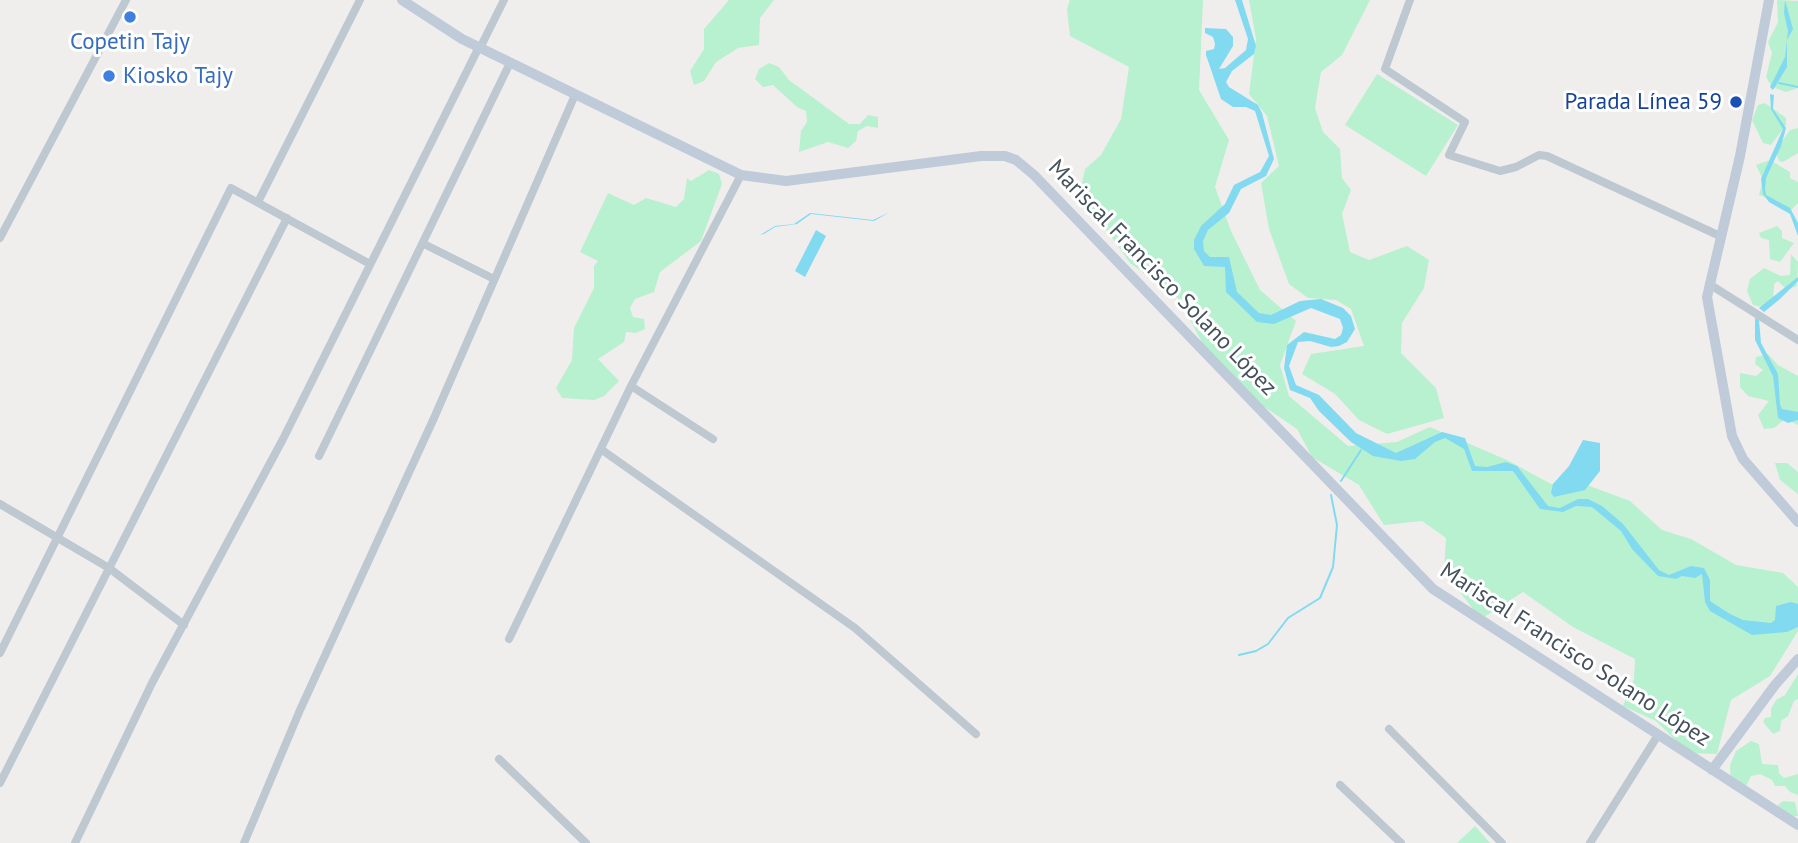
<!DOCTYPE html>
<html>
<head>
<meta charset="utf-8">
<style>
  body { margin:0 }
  canvas { display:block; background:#f0eded }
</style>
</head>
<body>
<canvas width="1798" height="843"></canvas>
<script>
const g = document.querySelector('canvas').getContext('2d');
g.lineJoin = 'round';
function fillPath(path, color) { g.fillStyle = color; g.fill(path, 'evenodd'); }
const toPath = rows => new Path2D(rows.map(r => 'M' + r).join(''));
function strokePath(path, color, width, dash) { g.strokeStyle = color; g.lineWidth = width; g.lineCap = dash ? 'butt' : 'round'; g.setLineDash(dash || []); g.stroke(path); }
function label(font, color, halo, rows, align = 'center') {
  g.font = font + ' "PT Sans",sans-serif'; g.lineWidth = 6; g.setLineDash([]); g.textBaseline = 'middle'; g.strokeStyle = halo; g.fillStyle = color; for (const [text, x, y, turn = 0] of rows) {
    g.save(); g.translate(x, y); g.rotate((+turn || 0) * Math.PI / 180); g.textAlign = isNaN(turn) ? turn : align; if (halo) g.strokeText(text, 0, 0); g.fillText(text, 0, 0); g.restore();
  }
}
const green = toPath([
  [729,0,774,0,760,18,759,45,738,48,716,62,704,81,694,85,690,71,704,49,704,29],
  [1070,0,1203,0,1199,90,1229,140,1215,187,1231,231,1260,290,1296,321,1280,365,1289,396,1348,446,1397,442,1430,427,1507,460,1551,484,1587,485,1630,501,1662,530,1691,539,1736,565,1783,573,1798,587,1798,631,1770,676,1731,700,1717,754,1689,753,1656,721,1623,706,1634,679,1635,659,1573,627,1523,592,1481,619,1444,572,1446,538,1422,521,1384,525,1359,485,1312,457,1297,429,1238,389,1206,350,1179,299,1130,263,1080,193,1085,169,1101,155,1121,119,1129,67,1070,36,1067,9],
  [1249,0,1370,0,1342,55,1321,72,1315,108,1323,132,1340,149,1342,178,1351,190,1342,214,1350,252,1369,260,1407,246,1429,260,1424,288,1402,323,1401,353,1436,388,1444,418,1387,434,1359,420,1335,394,1302,374,1311,354,1364,346,1351,309,1336,300,1308,298,1289,284,1269,229,1261,183,1279,166,1267,116,1249,94,1256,39],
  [1777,0,1798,1,1798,88,1786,92,1772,87,1766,77,1772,53,1768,42,1778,22],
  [769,63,779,67,789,80,849,124,860,124,868,115,878,117,878,128,867,126,858,131,856,141,848,148,828,142,799,152,801,131,807,122,806,111,797,107,773,85,763,87,755,79,759,69],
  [1377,74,1458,125,1426,176,1345,125],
  [1765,103,1786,118,1786,125,1771,145,1763,143,1752,120,1758,105],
  [1798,128,1798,153,1783,162,1779,161,1775,151,1790,130],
  [1770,160,1790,172,1790,178,1798,182,1798,203,1789,212,1781,209,1777,201,1759,195,1763,180,1756,165],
  [709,170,719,174,722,184,701,241,660,272,654,292,635,299,630,308,633,317,644,319,645,329,636,333,626,332,624,342,598,359,619,381,604,396,594,400,562,398,556,388,572,360,574,328,594,288,594,266,598,261,580,252,608,193,634,205,646,198,676,207,684,199,687,178,691,181],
  [1777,226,1782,231,1782,238,1794,243,1780,262,1770,259,1769,240,1761,238,1759,233],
  [1791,254,1798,262,1797,286,1787,290,1778,281,1774,284,1773,300,1763,307,1753,305,1747,291,1750,279,1764,268,1781,276,1790,275],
  [1768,354,1778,365,1798,376,1798,425,1785,419,1774,428,1764,429,1758,415,1769,401,1748,396,1740,387,1740,373,1756,376,1763,370,1755,364,1756,357],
  [1775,463,1787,463,1798,472,1798,494,1780,480],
  [1798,674,1798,699,1794,701,1788,716,1781,721,1780,731,1773,734,1763,722,1765,718,1771,717,1771,709,1776,700,1785,695],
  [1751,741,1759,744,1762,764,1778,765,1779,773,1784,778,1798,774,1798,795,1790,792,1785,786,1775,786,1772,780,1760,774,1751,776,1745,788,1738,792,1731,788,1730,765,1736,751],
  [1783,801,1795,802,1798,816,1782,818,1778,805],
  [1475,826,1490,843,1457,843]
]);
const water = toPath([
  [1235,0,1242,0,1256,46,1254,54,1232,71,1226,82,1229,87,1258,105,1262,113,1274,159,1266,176,1241,189,1229,213,1208,230,1203,241,1204,251,1210,257,1229,257,1237,292,1259,313,1271,315,1300,301,1321,299,1343,308,1351,316,1355,329,1347,342,1339,346,1331,347,1310,341,1298,342,1289,366,1296,385,1319,395,1356,433,1396,453,1442,432,1465,438,1475,466,1487,467,1506,462,1517,466,1548,506,1560,508,1578,499,1588,499,1602,506,1623,524,1659,570,1669,575,1691,566,1704,568,1710,580,1710,601,1730,614,1743,620,1771,623,1775,620,1776,606,1791,602,1798,604,1798,627,1787,632,1752,635,1710,611,1705,602,1702,574,1695,578,1682,576,1676,579,1658,576,1632,549,1621,531,1592,507,1576,506,1563,512,1540,509,1513,471,1472,471,1464,449,1445,438,1435,442,1415,459,1401,461,1373,456,1351,442,1319,411,1310,398,1290,390,1284,368,1287,345,1304,332,1335,339,1341,335,1343,328,1340,319,1311,308,1274,324,1257,322,1226,292,1225,267,1204,266,1194,249,1194,240,1201,226,1225,204,1234,185,1260,172,1269,156,1255,111,1246,107,1233,107,1221,99,1206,55,1206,51,1214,49,1215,44,1213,37,1205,33,1205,28,1226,29,1233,37,1233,46,1219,69,1225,68,1246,50,1248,39],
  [1785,0,1793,29,1787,40,1787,67,1773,90,1770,87,1785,57,1788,31,1784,13],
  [1770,94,1774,95,1773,109,1786,128,1781,146,1766,178,1765,189,1766,195,1790,208,1798,223,1798,236,1790,214,1769,202,1763,194,1761,179,1783,129,1771,109],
  [890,212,874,221,811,214,797,224,775,227,764,234,760,235,775,226,794,224,810,213,873,220],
  [816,230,826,236,805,277,795,271],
  [1798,277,1798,281,1780,299,1764,312,1759,308],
  [1755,318,1759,320,1761,343,1778,374,1780,404,1782,409,1798,412,1798,420,1788,423,1778,418,1773,376,1755,340],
  [1583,440,1600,443,1600,471,1585,490,1554,497,1551,493,1553,484,1569,466]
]);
const stream = toPath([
  [1779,83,1798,87],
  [1341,481,1361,450],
  [1239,655,1256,651,1268,644,1288,618,1320,598,1333,567,1337,525,1331,495]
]);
const street = toPath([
  [1410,0,1385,69,1465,122,1449,155,1500,171,1516,167,1539,155,1547,156,1720,236],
  [480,48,504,0],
  [258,202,360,0],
  [0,238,126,0],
  [424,244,494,279],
  [1709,284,1798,340],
  [631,386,713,439],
  [602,450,855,628,976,734],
  [319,456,510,63],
  [0,504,109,568,184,625],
  [509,639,631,386,741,175],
  [0,653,231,188,370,264],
  [1389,729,1502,843],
  [499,759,586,843],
  [0,783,287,218],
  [1340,785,1401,843],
  [75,843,152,683,283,439,479,47],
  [244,843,300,710,434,418,575,95],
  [1590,843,1658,735]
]);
const secondary = toPath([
  [402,0,462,39,741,175,786,181,981,156,1005,156,1016,160,1034,175,1433,589,1798,825],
  [1769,0,1740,156,1707,297,1732,436,1743,459,1798,522],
  [1712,770,1775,685,1798,659]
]);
const markers = [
  [130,17,7,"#3f7fe0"],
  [109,76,7,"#3f7fe0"],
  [1736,102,7,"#1a4fb4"]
];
const shopNames = [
  ["Copetin Tajy",130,42],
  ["Kiosko Tajy",123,76,"left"]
];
const transitNames = [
  ["Parada Línea 59",1722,102]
];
const streetNames = [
  ["Mariscal Francisco Solano López",1162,278,46],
  ["Mariscal Francisco Solano López",1575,655,33]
];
fillPath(green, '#b8f1cf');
fillPath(water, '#82daf1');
strokePath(stream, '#82daf1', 2);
strokePath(street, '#bdc8d1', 8);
strokePath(secondary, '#bfcbd8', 10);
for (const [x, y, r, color] of markers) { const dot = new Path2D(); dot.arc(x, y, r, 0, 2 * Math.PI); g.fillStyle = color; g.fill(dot); strokePath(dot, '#fff', 2.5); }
label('23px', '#366cbe', '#fff', shopNames);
label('23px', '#164399', '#fff', transitNames, 'right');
label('23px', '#45515c', '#fff', streetNames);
</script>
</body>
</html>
